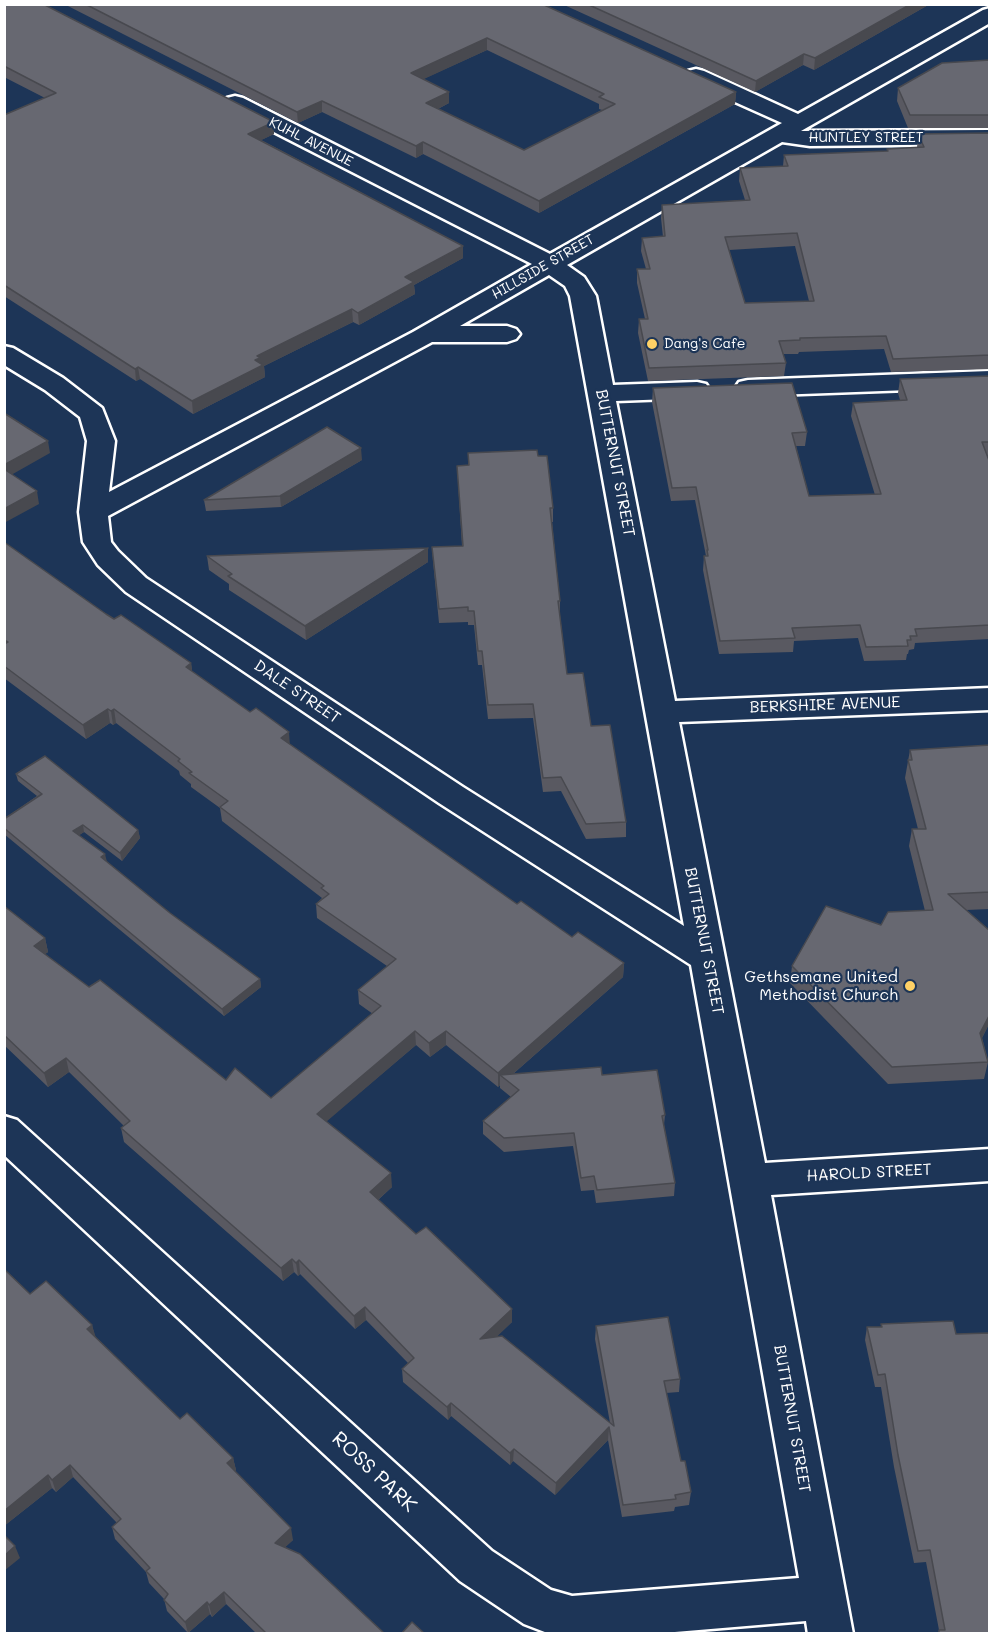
<!DOCTYPE html>
<html>
<head>
<meta charset="utf-8">
<style>
  body { margin:0 }
  #map { position:relative; width:994px; height:1638px; overflow:hidden; background:#1d3557; font-family:Mali,sans-serif }
  canvas { display:block }
  .frame { position:absolute; inset:0; border:6px solid #fff; pointer-events:none }
</style>
</head>
<body>
<div id="map">
<canvas width="994" height="1638"></canvas>
<div class="frame"></div>
</div>
<script>
const g = document.querySelector('canvas').getContext('2d');
g.lineJoin = 'round';
const toPath = rows => new Path2D(rows.map(r => 'M' + r).join(''));
function strokePath(path, color, width, dash) { g.strokeStyle = color; g.lineWidth = width; g.lineCap = dash ? 'butt' : 'round'; g.setLineDash(dash || []); g.stroke(path); }
function fillPath(path, color) { g.fillStyle = color; g.fill(path, 'evenodd'); }
function label(font, color, halo, rows, align = 'center') {
  g.font = font + ' Mali,sans-serif'; g.lineWidth = 4.5; g.setLineDash([]); g.textBaseline = 'middle'; g.strokeStyle = halo; g.fillStyle = color; for (const [text, x, y, turn = 0] of rows) {
    g.save(); g.translate(x, y); g.rotate((+turn || 0) * Math.PI / 180); g.textAlign = isNaN(turn) ? turn : align; if (halo) g.strokeText(text, 0, 0); g.fillText(text, 0, 0); g.restore();
  }
}
const minor = toPath([
  [990,8,990,23,801,131,990,130,990,144,810,146,782,142,567,265,584,277,596,296,613,385,697,382,706,384,710,390,706,396,697,398,616,401,675,701,990,688,990,710,679,722,765,1163,990,1149,990,1181,771,1195,853,1634,808,1634,806,1621,651,1634,550,1634,524,1624,460,1581,4,1155,4,1116,17,1120,492,1551,551,1590,572,1596,799,1578,691,965,439,803,126,592,98,565,83,542,79,512,87,441,80,417,45,390,4,365,4,346,13,348,63,378,102,408,115,441,109,492,413,332,532,264,227,108,224,103,227,98,235,96,243,98,550,254,782,123,688,81,685,76,688,71,696,69,704,71,798,114,983,10,990,8],
  [549,275,565,286,570,296,684,926,463,787,146,578,118,551,111,542,108,516,432,342,507,342,516,339,520,334,516,329,507,326,460,326,549,275],
  [990,371,990,387,748,396,739,394,735,388,739,382,748,380,990,371]
]);
const wall = toPath([
  [4,4,274,134,261,140,463,246,463,258,414,285,415,294,359,325,353,322,264,366,265,377,193,414,140,379,136,381,4,296,4,115,45,98,4,77],
  [64,4,542,4,736,92,735,104,539,213,435,160,423,154,416,158,322,112,298,123],
  [487,50,599,104,599,109,602,110,524,150,438,109,449,103,449,92,423,79],
  [562,4,930,4,814,70,803,65,755,92],
  [990,60,990,128,908,128,897,101,898,88],
  [990,133,990,369,891,372,884,349,799,352,798,354,783,354,786,363,784,376,648,381,638,333,639,319,645,319,637,283,637,269,646,269,641,251,642,238,663,237,661,218,662,205,745,200,739,181,740,168,783,166,784,155,887,151,887,149,917,148,918,134],
  [795,246,809,301,745,303,729,250],
  [990,376,990,455,987,455,990,463,990,639,915,643,914,649,909,650,908,654,907,654,906,660,864,661,858,638,794,641,793,652,719,654,703,570,704,556,706,556,695,500,671,501,652,402,653,388,807,432,805,446,796,446,809,496,875,495,851,416,853,403,900,400,898,393,900,379],
  [468,453,538,456,553,508,553,522,552,522,560,601,560,615,567,674,591,726,626,822,626,837,586,839,561,791,543,792,533,718,488,719,482,665,478,665,474,625,468,625,468,622,439,623,433,561,432,547,462,546,457,466,468,465],
  [362,460,281,507,206,511,204,500],
  [4,542,106,614,191,663,192,671,290,744,517,904,572,937,624,963,623,977,513,1074,602,1075,665,1115,664,1125,675,1183,674,1196,596,1203,594,1190,581,1191,573,1146,504,1152,483,1134,483,1121,511,1097,500,1088,500,1085,498,1087,446,1045,430,1057,416,1045,326,1121,392,1187,378,1200,416,1234,512,1309,512,1322,496,1337,610,1423,595,1339,596,1326,680,1379,679,1392,666,1393,681,1461,691,1492,689,1505,675,1507,674,1511,622,1517,608,1440,555,1495,513,1461,510,1465,451,1416,448,1420,403,1382,402,1369,408,1363,366,1320,355,1329,300,1274,298,1276,294,1272,283,1281,124,1142,121,1128,124,1126,69,1072,48,1087,4,1045,4,906,45,938,48,952,45,954,89,987,226,1080,271,1098,373,1014,359,1004,358,990,387,966,317,918,316,904,322,898,222,821,220,808,191,787,191,784,180,775,179,771,116,723,113,725,110,723,86,739,4,678],
  [207,556,428,562,306,640,229,590,229,584,209,570],
  [990,745,990,909,966,910,990,931,990,1022,982,1038,988,1062,984,1079,888,1084,790,983,792,966,881,925,925,911,909,846,912,829,918,829,905,778,910,750],
  [16,774,138,830,140,838,122,861,84,832,79,835,107,862,170,913,260,979,261,987,224,1016,4,834,4,819,37,796,18,781],
  [4,1269,30,1294,92,1325,95,1337,180,1419,233,1458,236,1470,235,1471,293,1540,285,1547,385,1634,257,1634,226,1604,212,1617,210,1614,188,1633,167,1611,164,1599,149,1583,146,1572,115,1539,112,1527,117,1523,73,1477,56,1492,52,1488,4,1526],
  [881,1324,990,1634,938,1634,939,1630,926,1562,914,1563,894,1467,881,1387,875,1387,865,1340,867,1327,881,1327]
]);
const shadedWall = toPath([
  [911,4,930,4,814,70,815,58],
  [487,38,487,50,411,85,411,73],
  [804,54,803,65,755,92,756,81],
  [449,92,449,103,426,115,426,103],
  [736,92,735,104,539,213,539,201],
  [322,101,322,112,298,123,297,112],
  [274,122,274,134,249,146,248,134],
  [423,142,423,154,416,158,416,146],
  [463,246,463,258,414,285,415,294,359,325,358,313,405,277],
  [352,309,353,322,264,366,265,377,193,414,192,401,255,360,257,356],
  [138,367,140,379,136,381,135,369],
  [48,441,50,453,4,479,4,465],
  [361,448,362,460,281,507,280,496],
  [37,491,39,504,4,523,4,509],
  [428,548,428,562,306,640,305,626],
  [191,663,193,677,186,667],
  [108,709,110,723,86,739,83,725],
  [114,709,116,723,113,725,111,711],
  [289,732,290,746,281,738],
  [83,825,84,832,75,838,73,831],
  [138,830,140,838,122,861,120,853],
  [105,854,107,862,101,857],
  [45,938,48,952,37,960,34,946],
  [624,963,623,977,506,1080,500,1075,500,1085,498,1087,498,1073],
  [260,979,261,987,224,1016,222,1009],
  [990,1014,990,1022,976,1050,980,1033],
  [415,1031,416,1045,319,1128,317,1114],
  [446,1031,446,1045,430,1057,429,1043],
  [66,1058,69,1072,48,1087,44,1073],
  [391,1173,392,1187,371,1206,370,1192],
  [292,1259,294,1272,283,1281,281,1268],
  [299,1260,300,1274,298,1276,296,1263],
  [365,1307,366,1320,355,1329,354,1316],
  [512,1309,512,1322,481,1352,480,1339],
  [92,1325,96,1338,87,1329],
  [451,1403,451,1416,448,1420,447,1407],
  [609,1427,608,1440,555,1495,556,1483],
  [514,1449,513,1461,510,1465,510,1453],
  [233,1458,236,1470,229,1476,227,1463],
  [70,1465,73,1477,56,1492,52,1480],
  [48,1475,52,1488,4,1526,4,1511],
  [291,1528,293,1540,277,1555,275,1543],
  [15,1546,20,1558,4,1571,4,1556],
  [224,1592,226,1604,212,1617,209,1605],
  [207,1602,210,1614,188,1633,185,1622]
]);
const building = toPath([
  [4,4,43,4,274,122,248,134,463,246,405,277,414,282,358,313,352,309,257,356,260,358,255,360,263,365,192,401,138,367,135,369,4,285,4,115,56,93,4,66,4,4],
  [85,4,542,4,736,92,539,201,423,142,416,146,322,101,297,112,85,4],
  [487,38,604,94,599,97,615,104,524,150,426,103,449,92,411,73,487,38],
  [587,4,911,4,815,58,804,54,756,81,587,4],
  [990,60,990,115,910,115,898,88,942,63,990,60],
  [990,133,990,355,893,359,886,336,800,338,800,340,779,341,786,363,649,368,639,319,648,319,637,269,650,269,642,238,665,236,662,205,750,200,740,168,788,166,784,155,888,151,887,149,924,147,918,134,990,133],
  [797,233,814,301,745,303,725,237,797,233],
  [990,376,990,442,982,442,990,463,990,625,915,629,917,636,910,636,911,640,907,640,908,646,866,647,860,625,792,628,795,638,720,641,704,556,708,556,707,550,708,550,696,487,672,488,653,388,792,383,807,432,792,433,809,496,881,494,853,403,907,400,900,379,990,376],
  [4,413,48,441,4,465,4,413],
  [327,427,361,448,280,496,204,500,327,427],
  [537,450,538,456,547,456,553,508,550,508,560,601,558,601,567,674,583,673,591,726,610,725,626,822,586,824,561,777,543,778,533,704,488,705,482,651,478,651,474,611,468,611,468,607,439,609,432,547,463,546,457,466,469,465,468,453,537,450],
  [4,469,37,491,4,509,4,469],
  [4,542,106,614,114,619,121,615,191,663,186,667,250,712,256,708,289,732,281,738,517,904,521,901,572,937,578,932,624,963,498,1073,446,1031,429,1043,415,1031,317,1114,391,1173,370,1192,416,1234,426,1227,512,1309,480,1339,502,1336,614,1426,596,1326,668,1317,680,1379,664,1381,681,1461,685,1461,691,1492,675,1495,676,1499,623,1505,609,1427,556,1483,514,1449,510,1453,451,1403,447,1407,402,1369,414,1358,365,1307,354,1316,299,1260,296,1263,292,1259,281,1268,121,1128,130,1121,66,1058,44,1073,4,1035,4,906,45,938,34,946,89,987,100,980,226,1080,235,1068,271,1098,381,1006,358,990,396,959,316,904,329,894,321,888,324,886,220,807,228,801,189,773,192,772,178,761,180,759,114,709,111,711,108,709,83,725,4,666,4,644,8,642,4,640,4,542],
  [428,548,305,626,228,576,232,574,207,556,428,548],
  [990,745,990,892,948,894,990,931,990,1014,980,1033,988,1062,892,1067,792,966,826,906,881,925,888,912,933,910,912,829,926,829,908,760,912,760,910,750,990,745],
  [45,756,138,830,120,853,83,825,73,831,105,854,101,857,170,913,260,979,222,1009,4,828,4,819,42,794,16,774,45,756],
  [601,1067,602,1075,657,1070,665,1115,662,1116,675,1183,597,1190,594,1176,581,1178,574,1133,504,1138,483,1121,519,1090,500,1075,601,1067],
  [4,1269,30,1294,46,1281,92,1325,87,1329,180,1419,187,1413,233,1458,227,1463,291,1528,275,1543,300,1554,385,1634,267,1634,224,1592,209,1605,207,1602,185,1622,164,1600,168,1594,146,1571,150,1568,112,1527,121,1519,70,1465,52,1480,48,1475,4,1511,4,1269],
  [953,1321,956,1334,990,1333,990,1634,939,1634,939,1630,945,1630,930,1550,918,1551,898,1455,885,1374,878,1375,867,1327,882,1327,881,1324,953,1321],
  [4,1535,15,1546,4,1556,4,1535],
  [412,1622,425,1634,401,1634,412,1622]
]);
const markers = [
  [652,344,6,"#ffd166"],
  [910,986,6,"#ffd166"]
];
const farStreetnames = [
  ["HUNTLEY STREET",866,138],
  ["KUHL AVENUE",311,142,27],
  ["HILLSIDE STREET",543,267,-30]
];
const farPoinames = [
  ["Dang's Cafe",664,344]
];
const streetNames = [
  ["BUTTERNUT STREET",615,463,79],
  ["DALE STREET",297,692,34],
  ["BERKSHIRE AVENUE",825,705,-2],
  ["BUTTERNUT STREET",704,941,79],
  ["HAROLD STREET",869,1173,-3],
  ["BUTTERNUT STREET",792,1419,80]
];
const poiNames = [
  ["Gethsemane United",898,977],
  ["Methodist Church",898,995]
];
const nearStreetnames = [
  ["ROSS PARK",374,1472,43]
];
strokePath(minor, '#fff', 5);
fillPath(minor, '#1d3557');
fillPath(wall, '#595961');
fillPath(shadedWall, '#48494f');
fillPath(building, '#676871');
strokePath(building, '#48494f', 1.5);
for (const [x, y, r, color] of markers) { const dot = new Path2D(); dot.arc(x, y, r, 0, 2 * Math.PI); g.fillStyle = color; g.fill(dot); strokePath(dot, '#1d3557', 2); }
label('14px', '#fff', '#1d3557', farStreetnames);
label('14px', '#fff', '#1d3557', farPoinames, 'left');
label('16px', '#fff', '#1d3557', streetNames);
label('16px', '#fff', '#1d3557', poiNames, 'right');
label('20px', '#fff', '#1d3557', nearStreetnames);
</script>
</body>
</html>
